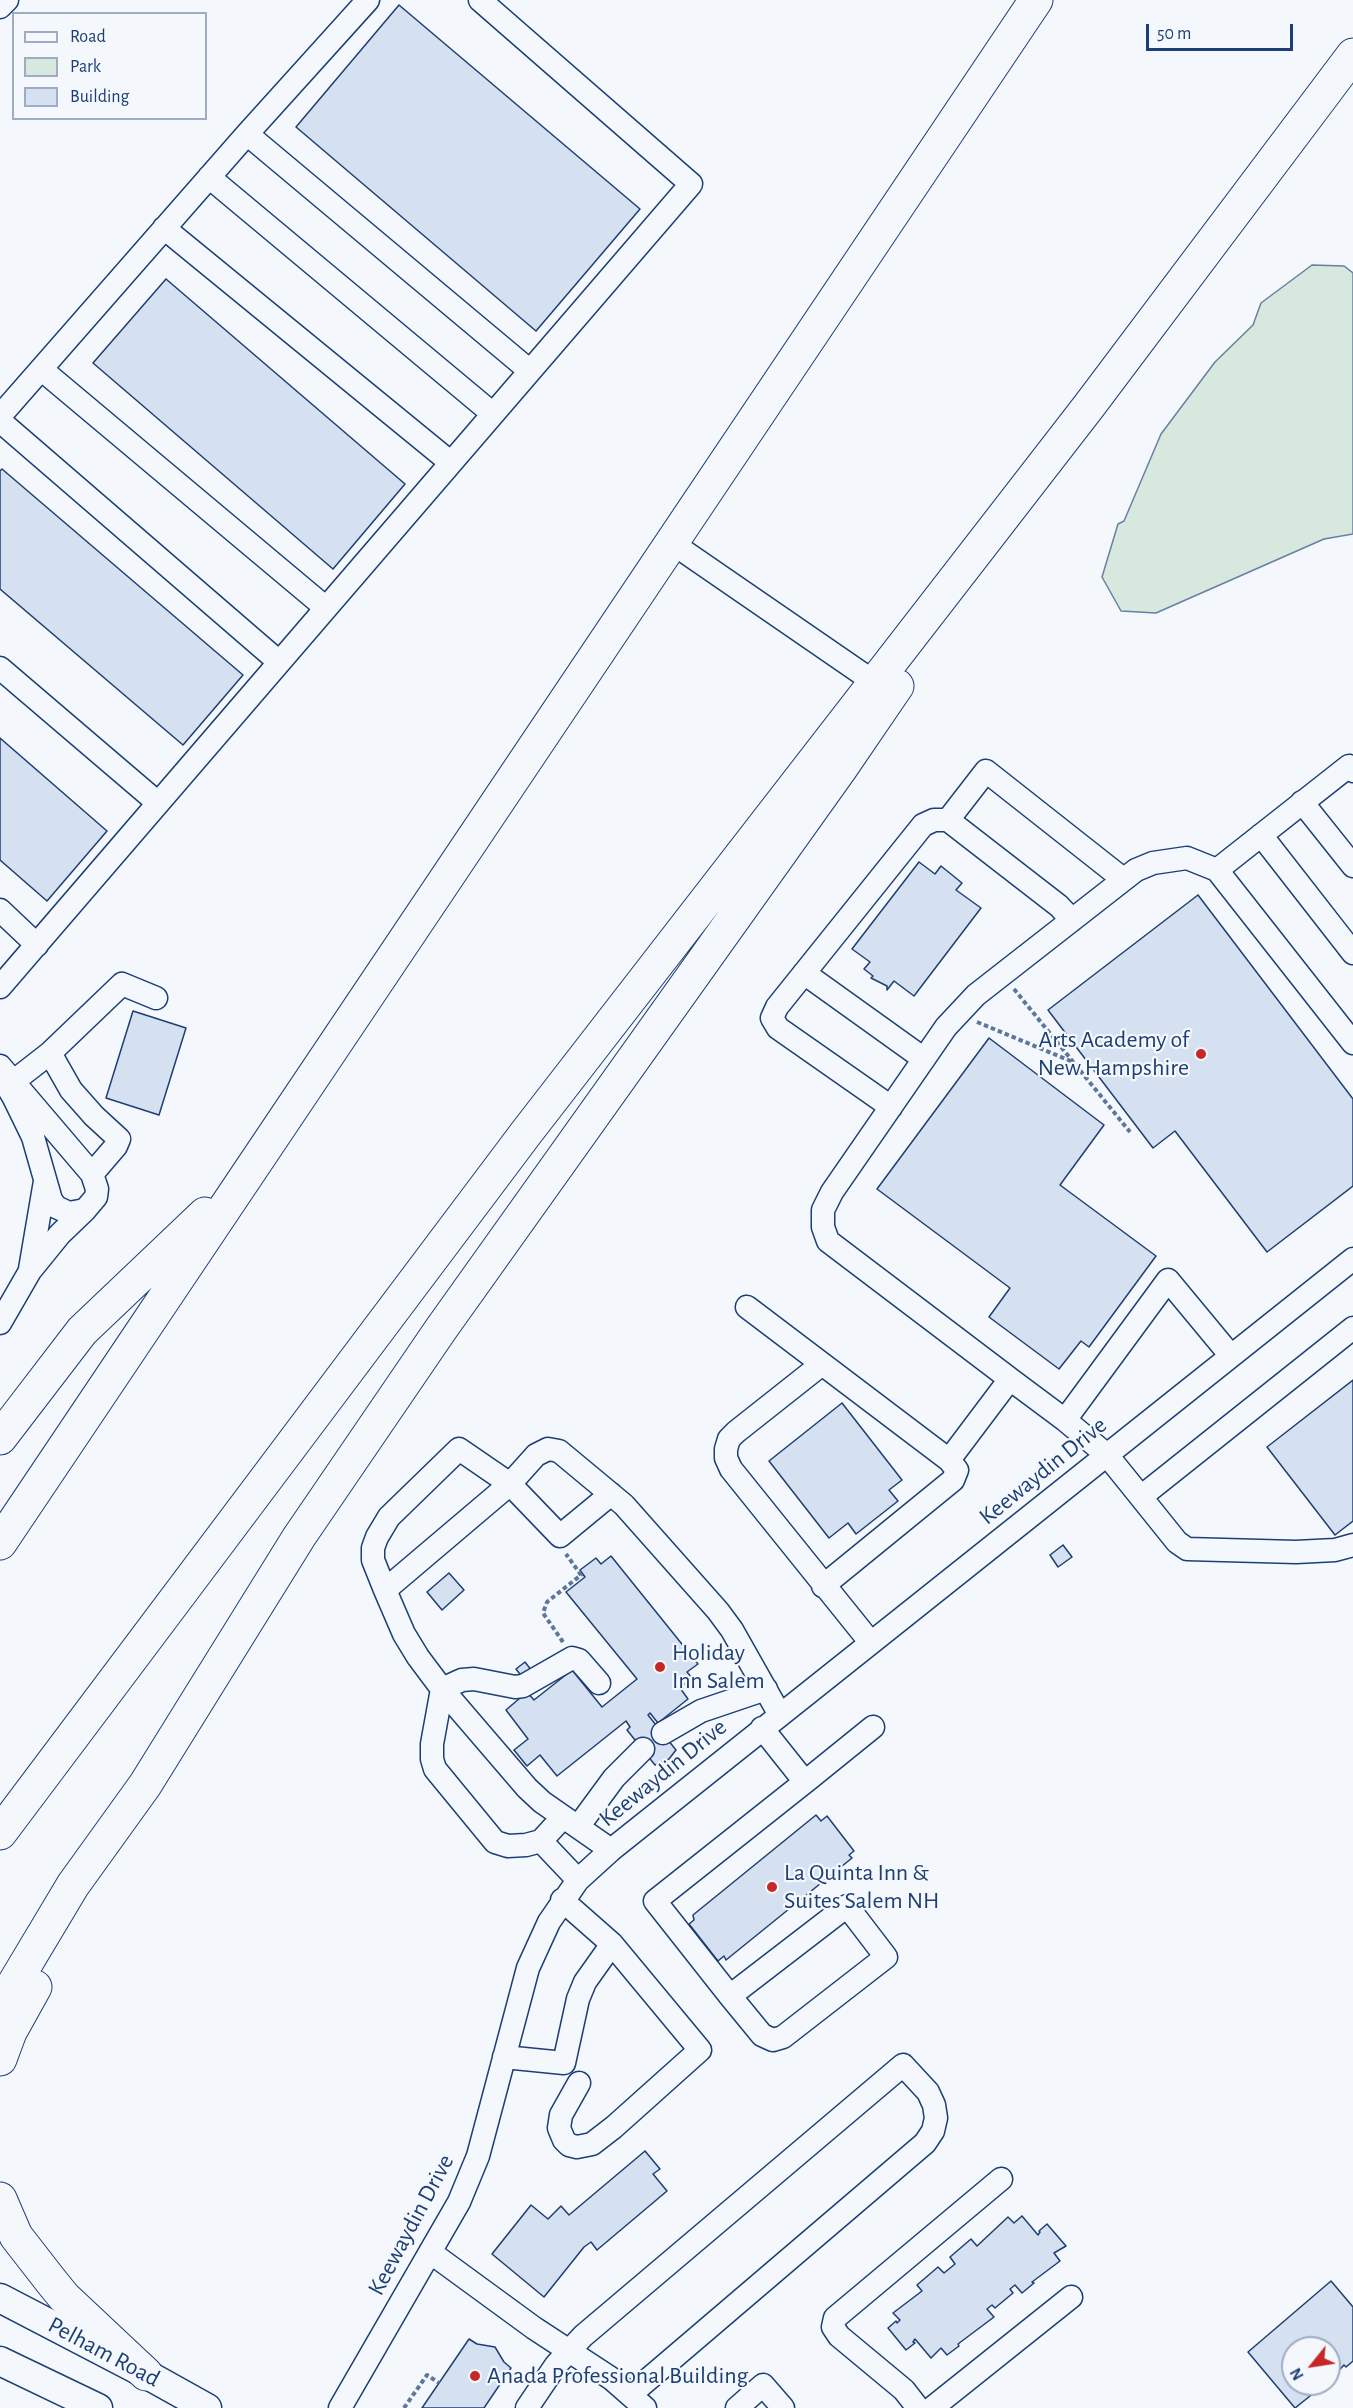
<!DOCTYPE html>
<html>
<head>
<meta charset="utf-8">
<style>
  body { margin:0 }
  #map { position:relative; width:1353px; height:2408px; overflow:hidden; background:#f4f7fb; font-family:"Alegreya Sans",sans-serif }
  canvas { display:block }
  .legend { position:absolute; left:12px; top:12px; width:195px; height:108px; box-sizing:border-box; background:#f4f7fb; border:2px solid #9eadc5; margin:0; padding:8px 10px; list-style:none; font-size:18px; color:#1d3f73 }
  .legend li { display:flex; align-items:center; gap:12px; height:30px }
  .legend b { width:30px; border:2px solid #9eadc5 }
  .north { position:absolute; left:1281px; top:2336px; width:60px; height:60px; box-sizing:border-box; background:#f4f7fb; border:2px solid #9eadc5; border-radius:50%; rotate:240deg; font-size:16px; font-weight:700; line-height:24px; text-align:center; color:#1d3f73 }
  .north::after { content:''; display:block; margin:auto; width:21px; height:27px; background:#c62828; clip-path:polygon(50% 0,100% 100%,50% 72%,0 100%) }
  .scale { position:absolute; left:1146px; top:24px; width:147px; height:27px; box-sizing:border-box; border:3px solid #1d3f73; border-top:0; padding-left:8px; font-size:18px; line-height:21px; white-space:nowrap; color:#1d3f73; -webkit-text-stroke:4px #f4f7fb; paint-order:stroke }
</style>
</head>
<body>
<div id="map">
<canvas width="1353" height="2408"></canvas>
<ul class="legend">
<li><b style="height:8px;background:#f4f7fb"></b>Road</li>
<li><b style="height:16px;background:#d7e8df"></b>Park</li>
<li><b style="height:16px;background:#d5e0f0"></b>Building</li>
</ul>
<div class="north">N</div>
<div class="scale">50 m</div>
</div>
<script>
const g = document.querySelector('canvas').getContext('2d');
g.lineJoin = 'round';
function fillPath(path, color) { g.fillStyle = color; g.fill(path, 'evenodd'); }
const toPath = rows => new Path2D(rows.map(r => 'M' + r).join(''));
function strokePath(path, color, width, dash) { g.strokeStyle = color; g.lineWidth = width; g.lineCap = dash ? 'butt' : 'round'; g.setLineDash(dash || []); g.stroke(path); }
function label(font, color, halo, rows, align = 'center') {
  g.font = font + ' "Alegreya Sans",sans-serif'; g.lineWidth = 4.5; g.setLineDash([]); g.textBaseline = 'middle'; g.strokeStyle = halo; g.fillStyle = color; for (const [text, x, y, turn = 0] of rows) {
    g.save(); g.translate(x, y); g.rotate((+turn || 0) * Math.PI / 180); g.textAlign = isNaN(turn) ? turn : align; if (halo) g.strokeText(text, 0, 0); g.fillText(text, 0, 0); g.restore();
  }
}
const green = toPath([
  [1312,265,1344,266,1353,273,1353,534,1324,539,1156,613,1121,611,1102,577,1118,524,1124,521,1161,434,1215,362,1253,325,1261,303,1312,265]
]);
const building = toPath([
  [399,5,640,209,536,331,296,127,399,5],
  [166,279,405,484,333,569,93,363,166,279],
  [2,469,243,675,183,745,0,589,0,471,2,469],
  [0,738,107,831,47,901,0,860,0,738],
  [919,862,935,874,941,866,962,883,956,890,981,908,914,996,894,981,887,990,887,986,871,978,873,976,864,969,870,962,852,949,919,862],
  [1198,895,1353,1099,1353,1186,1267,1252,1175,1131,1153,1148,1048,1010,1198,895],
  [133,1011,186,1028,159,1115,106,1098,133,1011],
  [989,1038,1104,1125,1060,1185,1156,1256,1089,1347,1081,1341,1059,1369,989,1317,1010,1288,877,1189,989,1038],
  [1353,1380,1353,1521,1335,1535,1267,1447,1353,1380],
  [842,1403,902,1480,889,1490,898,1501,856,1534,848,1523,829,1538,769,1461,842,1403],
  [1063,1545,1072,1557,1058,1567,1050,1555,1063,1545],
  [611,1556,698,1664,687,1672,692,1678,680,1688,688,1699,658,1723,650,1713,648,1715,676,1750,669,1759,655,1765,627,1730,630,1727,626,1721,557,1776,540,1755,527,1766,514,1750,528,1739,506,1710,527,1692,534,1700,572,1670,602,1707,637,1679,566,1592,585,1577,580,1570,596,1558,601,1564,611,1556],
  [449,1573,464,1590,442,1610,427,1592,449,1573],
  [525,1662,532,1671,523,1678,516,1669,525,1662],
  [816,1815,821,1821,827,1816,854,1851,849,1855,852,1858,726,1960,724,1956,718,1961,689,1924,694,1920,693,1915,816,1815],
  [645,2151,660,2169,653,2174,667,2191,597,2250,591,2242,584,2247,544,2297,492,2254,531,2205,548,2219,561,2206,569,2215,645,2151],
  [1022,2216,1038,2235,1040,2232,1039,2231,1047,2224,1066,2246,1054,2253,1060,2261,1032,2282,1034,2283,1022,2293,1015,2285,1010,2289,1013,2293,995,2308,992,2305,987,2309,994,2317,958,2344,959,2346,947,2355,941,2348,931,2358,915,2339,913,2342,915,2343,906,2350,888,2328,896,2321,897,2323,900,2320,893,2313,922,2291,917,2285,938,2267,944,2273,955,2264,950,2257,971,2239,977,2246,1008,2217,1014,2223,1022,2216],
  [1331,2281,1353,2307,1353,2361,1346,2367,1344,2365,1329,2381,1329,2348,1293,2348,1293,2384,1325,2384,1295,2408,1248,2352,1331,2281],
  [469,2339,477,2344,495,2347,504,2362,511,2368,484,2408,422,2408,469,2339]
]);
const path = toPath([
  [1014,989,1130,1132],
  [977,1022,1073,1062],
  [563,1642,543,1613,547,1602,581,1575,566,1554],
  [404,2408,427,2375,439,2383]
]);
const minor = toPath([
  [0,7,7,0],
  [247,134,530,371],
  [209,177,493,414],
  [164,228,450,462],
  [41,369,326,608],
  [0,416,247,134,368,0],
  [0,421,279,662],
  [672,543,874,682],
  [0,668,158,803],
  [1353,771,1349,766,1217,870,1353,1043],
  [1302,802,1353,866],
  [948,820,986,771,1123,879],
  [1261,835,1353,953],
  [0,910,37,945],
  [804,973,924,1059],
  [0,987,691,184,480,0],
  [50,1053,71,1090,94,1116,119,1139,116,1146,92,1174],
  [0,1066,92,1174,97,1189,96,1197,85,1210,69,1213,56,1207,51,1200,33,1137,14,1098,0,1074],
  [14,1081,50,1053,122,984,156,998],
  [891,1107,778,1028,772,1018,777,1007,923,825,934,820,948,820,1059,906,1072,920],
  [30,1269,45,1181],
  [747,1307,949,1460,957,1470,953,1480,823,1586],
  [0,1323,30,1271,60,1234,85,1210],
  [822,1364,736,1432,729,1439,726,1449,726,1458,731,1469,871,1643],
  [1010,1379,828,1241,823,1227,823,1210,832,1192,946,1027,976,995,1136,870,1153,863,1187,858,1217,870],
  [1065,1420,1168,1280,1231,1356],
  [949,1460,1010,1379,1065,1420,1107,1455,1177,1542,1187,1549,1296,1552,1335,1550,1353,1545],
  [1142,1496,1353,1328],
  [385,1590,373,1560,373,1548,377,1537,389,1517,459,1449,510,1484,560,1536,611,1494],
  [663,1733,701,1711,766,1689],
  [805,1782,873,1727],
  [563,1817,541,1841,526,1845,508,1846,495,1842,435,1769,432,1759,432,1744,442,1689,462,1680,474,1679,515,1687,523,1686,572,1658,579,1660,599,1683],
  [578,1827,614,1778,643,1749],
  [541,1841,578,1880],
  [611,1850,542,1802,527,1788,442,1689,418,1657,404,1634,385,1590,510,1484,536,1455,548,1449,559,1451,624,1505,718,1611,732,1630,780,1715],
  [562,1900,612,1944,700,2050,614,2127,592,2144,577,2147,569,2145,564,2140,559,2128,561,2115,579,2083],
  [730,1996,847,1906,886,1957,783,2037,773,2040,762,2035,730,1996,655,1901,805,1782,762,1728],
  [504,2057,564,2063,578,1999,585,1982,612,1944],
  [430,2252,534,2328,612,2379,645,2408],
  [340,2408,459,2202,478,2156,528,1968,549,1922,578,1880,611,1850,1353,1259],
  [527,2408,556,2365,583,2336,903,2065,928,2092,934,2105,936,2118,933,2131,925,2143,631,2394],
  [737,2408,763,2385,783,2408],
  [918,2408,904,2390,839,2336,833,2327,835,2318,1001,2179],
  [932,2408,1071,2297]
]);
const major = toPath([
  [0,2298,146,2374,207,2408],
  [0,2361,98,2408]
]);
const highway = toPath([
  [0,1438,82,1331,205,1214],
  [0,1543,1036,0],
  [0,1833,526,1133,1089,406,1353,55],
  [0,2007,73,1885,145,1785,299,1537,441,1329,841,768,897,686],
  [0,2059,10,2032,35,1987],
  [0,2199,16,2236,51,2281,64,2297,146,2374]
]);
const markers = [
  [1201,1054,6,"#c62828"],
  [660,1667,6,"#c62828"],
  [772,1887,6,"#c62828"],
  [475,2376,6,"#c62828"]
];
const poiNames = [
  ["Arts Academy of",1189,1040,"right"],
  ["New Hampshire",1189,1068,"right"],
  ["Holiday",672,1653],
  ["Inn Salem",672,1681],
  ["La Quinta Inn &",784,1873],
  ["Suites Salem NH",784,1901],
  ["Anada Professional Building",487,2376]
];
const streetNames = [
  ["Keewaydin Drive",1043,1471,-39],
  ["Keewaydin Drive",663,1773,-39],
  ["Keewaydin Drive",411,2225,-62],
  ["Pelham Road",104,2352,28]
];
fillPath(green, '#d7e8df');
strokePath(green, '#687fa3', 1.5);
fillPath(building, '#d5e0f0');
strokePath(building, '#1d3f73', 1.5);
strokePath(minor, '#1d3f73', 25);
strokePath(major, '#1d3f73', 31);
strokePath(highway, '#1d3f73', 35);
strokePath(path, '#5e769c', 4, [4.5, 3]);
strokePath(minor, '#f4f7fb', 22);
strokePath(major, '#f4f7fb', 28);
strokePath(highway, '#f4f7fb', 33);
for (const [x, y, r, color] of markers) { const dot = new Path2D(); dot.arc(x, y, r, 0, 2 * Math.PI); g.fillStyle = color; g.fill(dot); strokePath(dot, '#f4f7fb', 2); }
label('24px', '#1d3f73', '#f4f7fb', poiNames, 'left');
label('24px', '#1d3f73', '#f4f7fb', streetNames);
</script>
</body>
</html>
